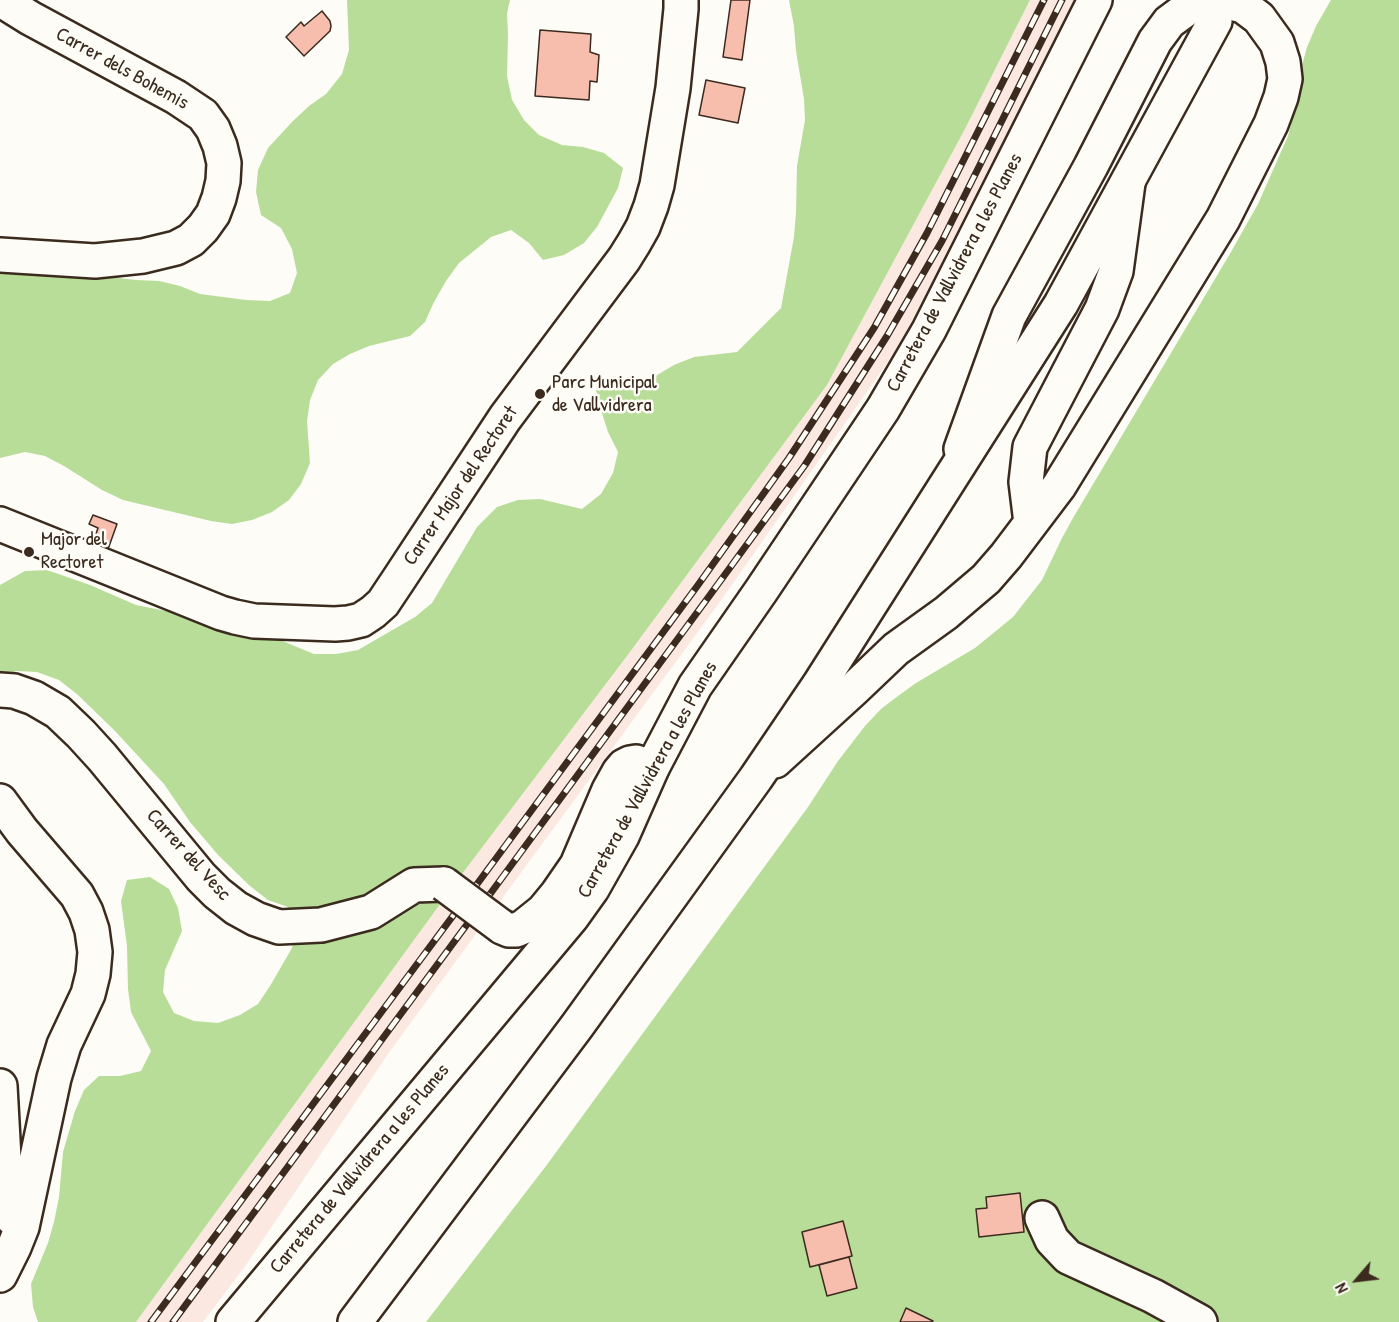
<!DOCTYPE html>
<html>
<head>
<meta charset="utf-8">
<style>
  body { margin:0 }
  #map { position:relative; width:1399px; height:1322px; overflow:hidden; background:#fdfcf7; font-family:"Patrick Hand",sans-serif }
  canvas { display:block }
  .north { position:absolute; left:1327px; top:1250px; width:60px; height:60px; -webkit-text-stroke:4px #fdfcf7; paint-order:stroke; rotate:242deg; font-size:16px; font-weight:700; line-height:24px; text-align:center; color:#3b2a1e }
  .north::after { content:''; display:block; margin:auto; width:21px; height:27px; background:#3b2a1e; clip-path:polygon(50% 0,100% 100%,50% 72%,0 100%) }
</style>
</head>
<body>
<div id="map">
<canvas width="1399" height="1322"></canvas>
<div class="north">N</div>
</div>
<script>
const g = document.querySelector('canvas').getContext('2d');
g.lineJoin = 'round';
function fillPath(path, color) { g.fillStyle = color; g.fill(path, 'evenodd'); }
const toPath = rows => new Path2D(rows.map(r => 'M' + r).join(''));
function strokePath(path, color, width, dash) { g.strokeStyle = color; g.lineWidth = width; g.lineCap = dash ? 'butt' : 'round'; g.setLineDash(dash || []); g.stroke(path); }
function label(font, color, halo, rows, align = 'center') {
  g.font = font + ' "Patrick Hand",sans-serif'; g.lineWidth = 5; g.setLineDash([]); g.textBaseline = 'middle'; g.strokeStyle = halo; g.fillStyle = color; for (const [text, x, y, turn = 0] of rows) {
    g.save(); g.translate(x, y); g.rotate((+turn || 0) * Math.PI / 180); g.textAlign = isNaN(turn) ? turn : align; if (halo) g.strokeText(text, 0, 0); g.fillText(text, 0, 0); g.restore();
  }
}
const built = toPath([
  [1030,0,1076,0,968,225,892,356,722,599,390,1051,246,1265,203,1322,136,1322,462,874,627,656,827,385,965,129]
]);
const green = toPath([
  [347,0,510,0,507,13,508,34,507,76,512,100,524,120,539,135,562,145,583,147,604,153,623,168,618,188,597,227,584,243,564,255,543,260,529,243,511,230,491,237,459,263,446,281,434,302,425,322,410,336,369,346,350,354,333,364,318,380,310,400,307,421,310,463,301,484,289,500,272,512,252,520,232,524,211,521,123,500,102,490,64,466,45,456,25,452,0,458,0,272,91,275,136,280,159,281,180,286,200,294,246,300,270,301,290,293,297,273,292,249,281,228,261,215,256,192,258,170,268,148,292,122,309,106,326,94,342,74,349,50],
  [789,0,1030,0,965,129,827,385,627,656,462,874,136,1322,38,1322,33,1307,31,1284,48,1243,54,1222,59,1197,63,1152,75,1111,84,1090,99,1076,120,1076,141,1071,151,1051,131,1012,128,989,127,946,121,901,127,880,150,877,169,889,178,908,182,931,165,970,163,992,174,1013,194,1021,218,1023,240,1015,258,1004,270,986,292,948,295,926,288,907,268,900,250,886,219,856,190,822,164,784,115,731,78,695,59,680,37,672,16,671,0,678,0,585,25,571,47,570,90,585,136,605,251,628,314,654,336,654,358,650,415,617,432,603,477,527,497,507,518,500,540,499,582,509,601,494,613,473,618,452,608,432,601,410,596,390,617,385,637,387,674,365,694,357,737,352,781,308,794,237,796,212,797,166,805,120,804,99,796,51,794,26],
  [1331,0,1399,0,1399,1322,426,1322,546,1166,808,807,838,761,865,726,881,709,898,696,916,683,975,648,1013,617,1042,580,1062,538,1073,518,1231,252,1258,204,1288,136,1294,113,1301,69,1307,47,1316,26]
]);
const building = toPath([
  [731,0,750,0,742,60,723,57,731,0],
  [322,11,330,21,331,26,330,31,304,56,286,37,301,22,304,26,322,11],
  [540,30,591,34,590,52,599,55,597,82,590,81,589,100,535,96,540,30],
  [706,80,745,88,738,123,699,115,706,80],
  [93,515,117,524,107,552,92,545,98,528,89,524,93,515],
  [1020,1193,1024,1232,979,1237,976,1209,987,1208,986,1197,1020,1193],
  [843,1221,852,1256,810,1267,802,1232,843,1221],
  [849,1257,857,1288,827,1296,819,1265,849,1257],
  [906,1308,933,1321,932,1322,900,1322,906,1308]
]);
const minor = toPath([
  [0,255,95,261,143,256,176,248,191,240,203,228,213,214,219,198,223,181,224,163,220,146,213,129,203,115,176,97,30,18,1,0],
  [1031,523,1026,482,1030,447,1102,309,1116,271,1128,183],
  [0,524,221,613,235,617,254,621,335,624,348,623,361,620,373,612,383,603,399,579,505,418,624,259,634,243,643,227,651,206,657,185,673,88,681,9,681,0],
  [0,690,14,691,34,698,58,712,81,734,102,757,201,877,217,893,236,908,256,919,279,927,321,925,371,912,414,885,444,884],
  [775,761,854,689,896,649,946,613,986,579,1006,556,1059,486,1223,219,1271,124,1281,97,1285,79,1283,62,1277,43,1259,18,1243,6,1220,1,1206,2,1188,8,1169,22,1155,41,1091,166,1009,316,961,449],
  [0,801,22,831,77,895,86,912,92,930,95,952,93,974,88,994,64,1045,54,1078,22,1227,14,1247,0,1275],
  [502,927,509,930,516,930,523,927,543,911,557,894,577,865,609,790,619,772,624,766,630,763,636,762,652,768],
  [0,1086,7,1213,22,1227],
  [1042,1218,1052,1240,1068,1257,1153,1296,1200,1322]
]);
const major = toPath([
  [233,1322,572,917,592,889,622,836,652,768,695,686,761,591,883,409,929,330,1095,0]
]);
const highway = toPath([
  [355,1322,577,1026,756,778,819,685,1061,304,1215,21]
]);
const rail = toPath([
  [469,895,698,585,789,458,874,328,927,233,1044,0],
  [482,905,710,595,805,465,887,336,942,241,1062,0],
  [151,1322,458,909],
  [173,1322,471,919]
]);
const minorBridge = toPath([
  [444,884,502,927]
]);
const markers = [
  [540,394,6,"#3b2a1e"],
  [29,552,6,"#3b2a1e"]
];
const streetNames = [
  ["Carrer dels Bohemis",122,69,29],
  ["Carretera de Vallvidrera a les Planes",955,273,-62],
  ["Carrer Major del Rectoret",461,486,-56],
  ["Carretera de Vallvidrera a les Planes",648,780,-61],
  ["Carrer del Vesc",188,855,48],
  ["Carretera de Vallvidrera a les Planes",360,1169,-50]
];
const poiNames = [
  ["Parc Municipal",552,383],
  ["de Vallvidrera",552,406],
  ["Major del",41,540],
  ["Rectoret",41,563]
];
fillPath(built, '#fbe9e1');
fillPath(green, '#b8dd98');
fillPath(building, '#f7beae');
strokePath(building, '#3b2a1e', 1.5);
strokePath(minor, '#3b2a1e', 38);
strokePath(major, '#3b2a1e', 38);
strokePath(highway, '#3b2a1e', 38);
strokePath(minor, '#fdfcf7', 33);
strokePath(major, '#fdfcf7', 33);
strokePath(highway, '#fdfcf7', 33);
strokePath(rail, '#3b2a1e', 7);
strokePath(rail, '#fdfcf7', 4.5, [14]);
strokePath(minorBridge, '#3b2a1e', 38, []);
strokePath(minorBridge, '#fdfcf7', 33);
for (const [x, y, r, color] of markers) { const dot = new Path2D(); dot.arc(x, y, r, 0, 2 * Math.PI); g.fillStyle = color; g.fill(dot); strokePath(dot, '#fdfcf7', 2); }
label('20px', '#3b2a1e', '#fdfcf7', streetNames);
label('20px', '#3b2a1e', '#fdfcf7', poiNames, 'left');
</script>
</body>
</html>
